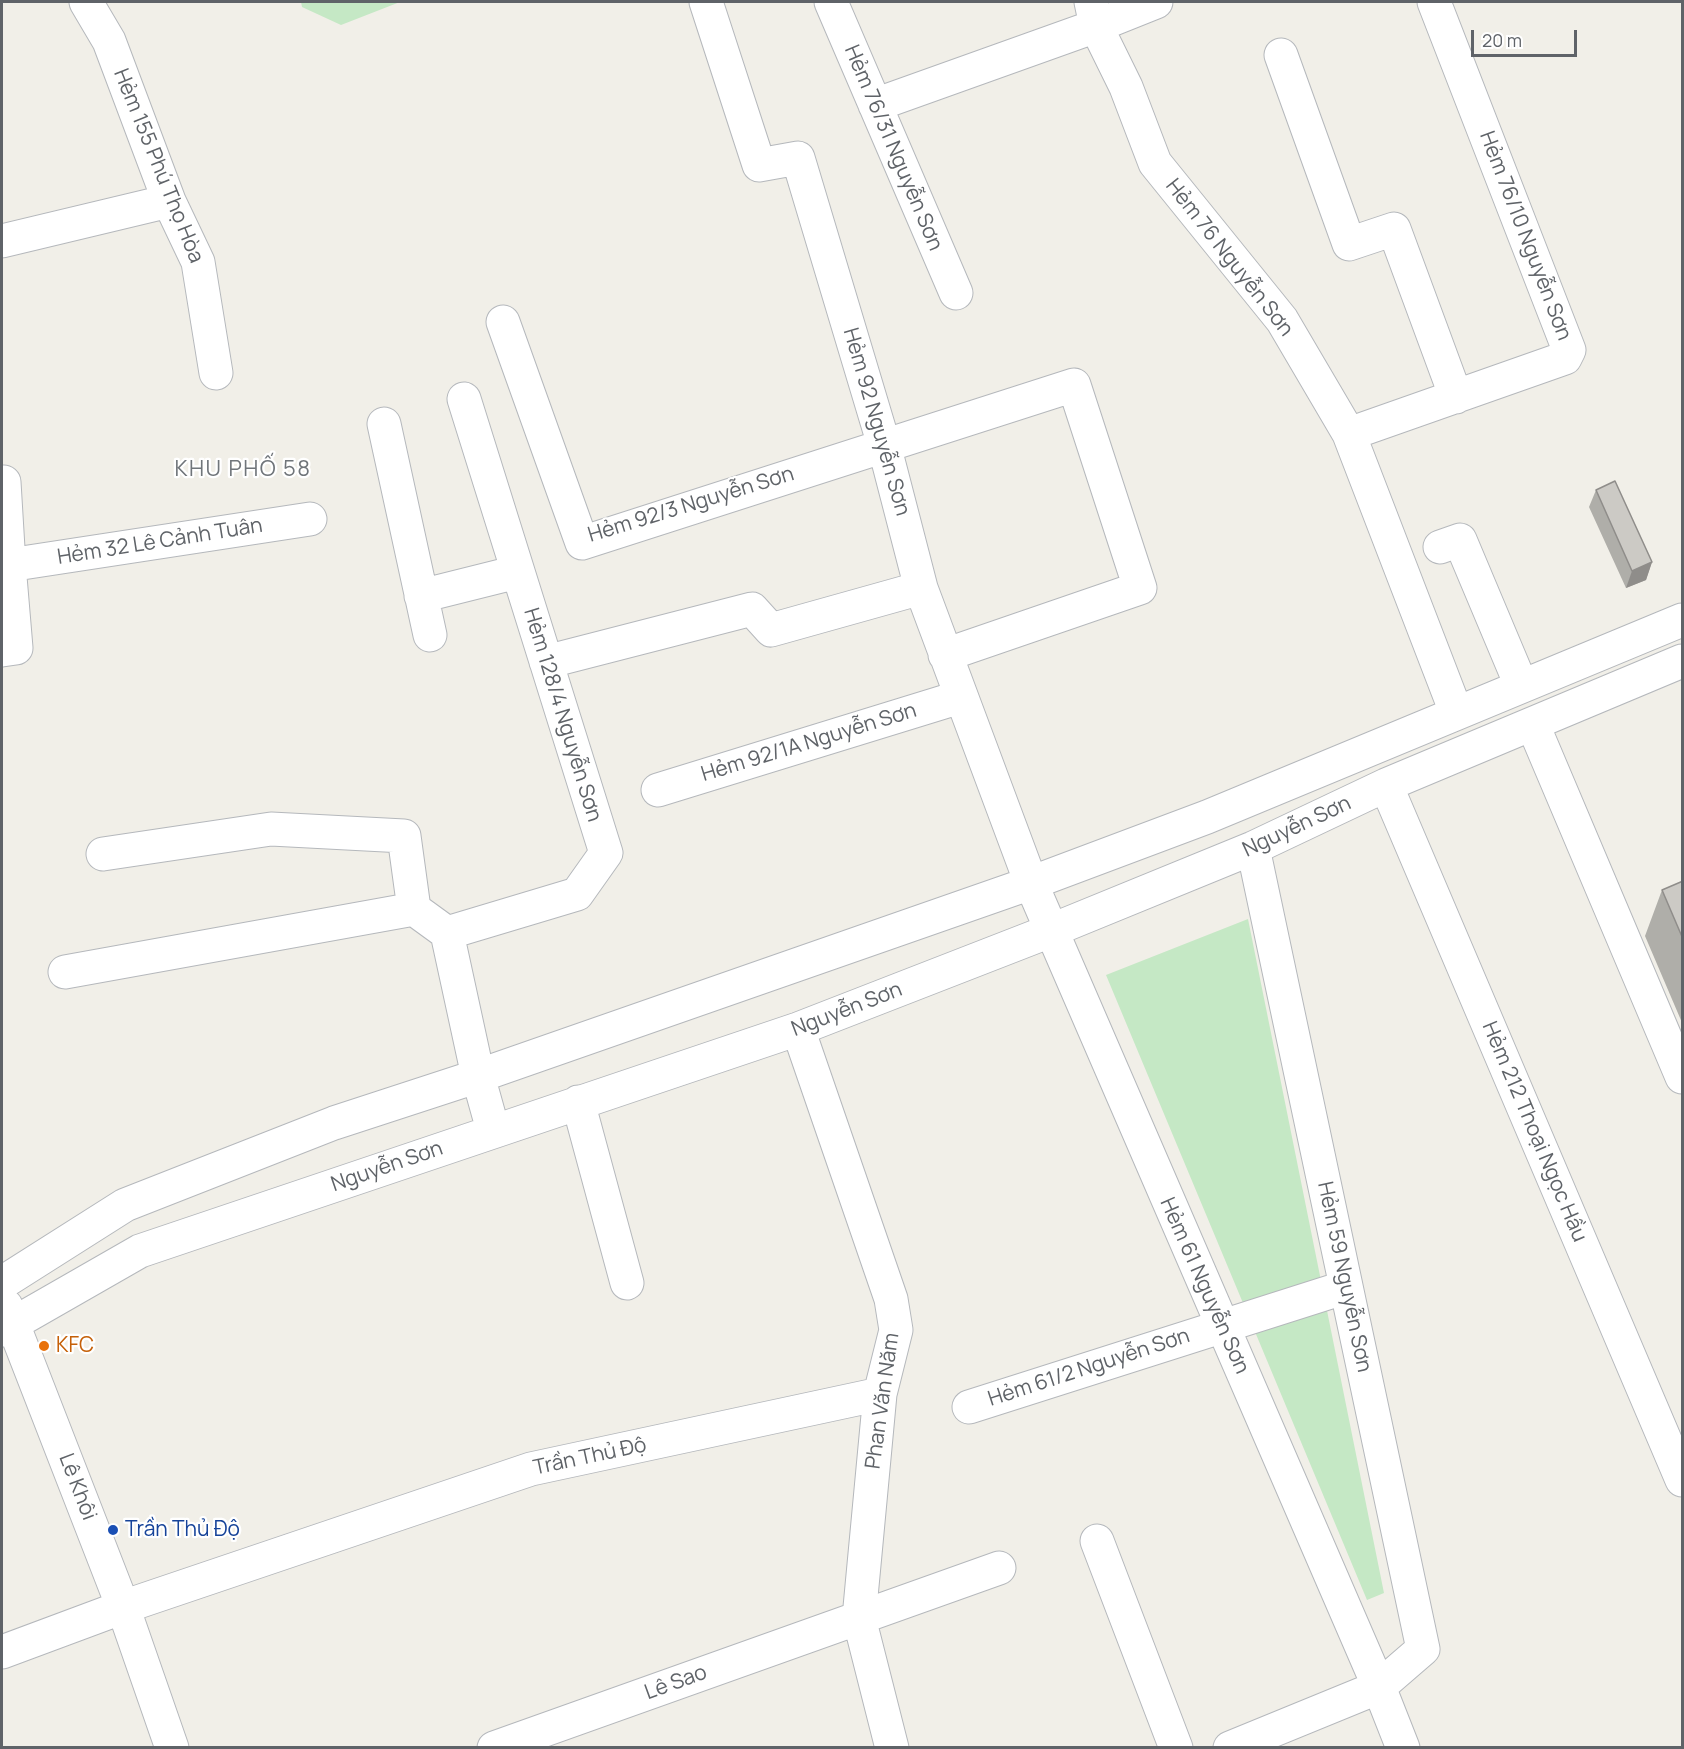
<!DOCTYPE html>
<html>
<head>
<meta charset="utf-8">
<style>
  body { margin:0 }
  #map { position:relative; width:1684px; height:1749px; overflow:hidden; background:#f1efe8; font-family:Manrope,sans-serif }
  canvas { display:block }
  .frame { position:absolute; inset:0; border:3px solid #5f6368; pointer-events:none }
  .scale { position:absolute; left:1471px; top:30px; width:106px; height:27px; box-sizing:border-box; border:3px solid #5f6368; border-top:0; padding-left:8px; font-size:18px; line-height:21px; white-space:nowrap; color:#5f6368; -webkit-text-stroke:4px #fff; paint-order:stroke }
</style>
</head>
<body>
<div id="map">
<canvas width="1684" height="1749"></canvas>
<div class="frame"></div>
<div class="scale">20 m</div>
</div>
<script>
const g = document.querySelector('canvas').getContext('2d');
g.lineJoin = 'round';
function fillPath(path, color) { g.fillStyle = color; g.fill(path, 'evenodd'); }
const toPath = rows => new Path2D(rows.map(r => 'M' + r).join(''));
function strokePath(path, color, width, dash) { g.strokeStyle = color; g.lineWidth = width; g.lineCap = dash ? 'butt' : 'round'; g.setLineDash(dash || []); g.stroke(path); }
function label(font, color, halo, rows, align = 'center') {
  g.font = font + ' Manrope,sans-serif'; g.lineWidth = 4.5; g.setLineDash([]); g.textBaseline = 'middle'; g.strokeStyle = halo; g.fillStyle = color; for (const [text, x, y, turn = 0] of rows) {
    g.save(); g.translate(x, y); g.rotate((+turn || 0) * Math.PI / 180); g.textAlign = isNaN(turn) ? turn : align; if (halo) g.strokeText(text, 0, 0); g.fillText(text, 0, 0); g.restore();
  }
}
const green = toPath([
  [301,2,400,2,341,25,302,7],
  [1248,919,1384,1593,1367,1600,1106,975]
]);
const minor = toPath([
  [86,2,109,41,169,201,198,262,216,373],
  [706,2,759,165,798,158,884,445,921,588,1031,883,1379,1687,1403,1748],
  [831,2,956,293],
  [1091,2,1096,26,1126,87,1155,163,1282,320,1349,434,1456,712],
  [1281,55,1349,244,1394,229,1456,397],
  [875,105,1096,26,1156,2],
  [2,241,169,201],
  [503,322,582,543,1074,385,1140,588,945,655],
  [384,424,430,635],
  [1349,434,1565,358,1569,350,1434,2],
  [4,482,9,565],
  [1440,547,1460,540,1521,685],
  [421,596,517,572],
  [2,650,16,648,9,565,310,519],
  [546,662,752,609,771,630,921,588],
  [1533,725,1682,1077],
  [1386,785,1682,1480],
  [658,790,960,697],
  [103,854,271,829,404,836,414,909,447,933,478,1076,493,1130],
  [447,933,577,894,606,853,464,399],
  [65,972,414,909],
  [798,1029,891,1299,896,1330,880,1394,859,1618,892,1748],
  [578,1102,627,1283],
  [2,1283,125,1205,334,1123,478,1076,1031,883,1207,817,1682,620],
  [6,1306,123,1607,172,1748],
  [2,1330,140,1251,798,1029,1050,931,1253,848,1386,785,1682,661],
  [969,1407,1346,1287],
  [1097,1541,1176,1748],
  [2,1652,123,1607,531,1469,880,1394],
  [494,1748,999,1568],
  [1230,1748,1379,1687,1423,1649,1253,848]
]);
const wall = toPath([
  [1596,490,1652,562,1646,580,1626,588,1589,507],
  [1683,881,1683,1025,1645,936,1662,890]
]);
const shadedWall = toPath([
  [1652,562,1646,580,1626,588,1632,571]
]);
const building = toPath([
  [1615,481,1652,562,1632,571,1596,490,1615,481],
  [1683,881,1683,939,1662,890,1683,881]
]);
const markers = [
  [44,1346,6,"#e8710a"],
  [113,1530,6,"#1a4fb4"]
];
const streetNames = [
  ["Hẻm 76/31 Nguyễn Sơn",893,148,67],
  ["Hẻm 155 Phú Thọ Hòa",158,166,68],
  ["Hẻm 76/10 Nguyễn Sơn",1525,236,69],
  ["Hẻm 76 Nguyễn Sơn",1229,258,52],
  ["Hẻm 92 Nguyễn Sơn",876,422,74],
  ["Hẻm 92/3 Nguyễn Sơn",691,505,-17],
  ["Hẻm 32 Lê Cảnh Tuân",160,542,-9],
  ["Hẻm 128/4 Nguyễn Sơn",562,715,73],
  ["Hẻm 92/1A Nguyễn Sơn",809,743,-17],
  ["Nguyễn Sơn",1297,827,-25],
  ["Nguyễn Sơn",847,1010,-21],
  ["Hẻm 212 Thoại Ngọc Hầu",1534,1132,67],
  ["Nguyễn Sơn",387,1167,-19],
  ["Hẻm 59 Nguyễn Sơn",1344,1277,78],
  ["Hẻm 61 Nguyễn Sơn",1204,1286,66],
  ["Hẻm 61/2 Nguyễn Sơn",1089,1368,-18],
  ["Phan Văn Năm",883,1401,-82],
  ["Trần Thủ Độ",590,1457,-12],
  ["Lê Khôi",77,1487,69],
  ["Lê Sao",676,1683,-20]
];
const foodNames = [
  ["KFC",56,1346]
];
const transitNames = [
  ["Trần Thủ Độ",125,1530]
];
const neighbourhoodNames = [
  ["KHU PHỐ 58",243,470]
];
fillPath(green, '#c5e8c5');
strokePath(minor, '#b5b8bc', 35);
strokePath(minor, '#fff', 33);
fillPath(wall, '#afaea9');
fillPath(shadedWall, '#8f8d8a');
fillPath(building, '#cccac5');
strokePath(building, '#8f8d8a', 1.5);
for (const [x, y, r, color] of markers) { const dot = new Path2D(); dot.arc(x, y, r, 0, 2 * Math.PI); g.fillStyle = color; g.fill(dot); strokePath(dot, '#fff', 2); }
label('21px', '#5f6368', '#fff', streetNames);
label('21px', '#c56008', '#fff', foodNames, 'left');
label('21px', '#164399', '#fff', transitNames, 'left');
g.letterSpacing = '1.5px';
label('22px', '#70757a', '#fff', neighbourhoodNames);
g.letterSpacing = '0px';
</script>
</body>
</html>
